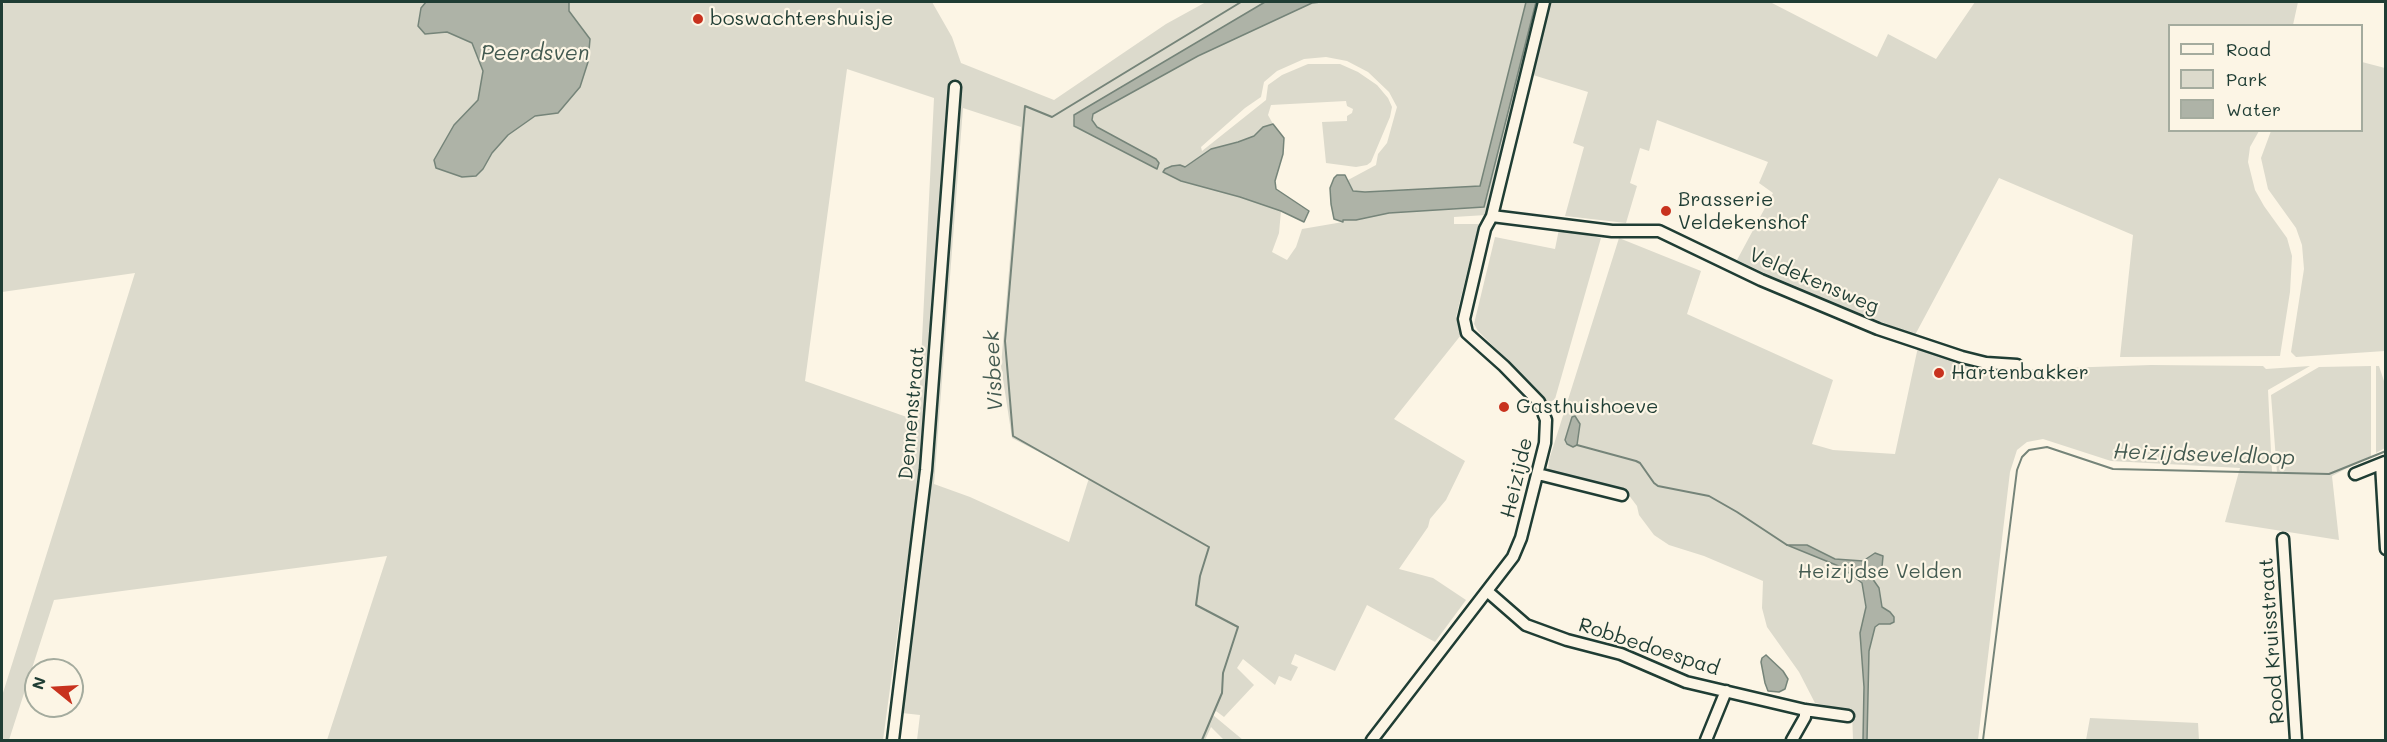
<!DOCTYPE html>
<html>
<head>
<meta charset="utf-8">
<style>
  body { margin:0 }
  #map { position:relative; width:2387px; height:742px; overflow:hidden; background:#fcf5e5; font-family:Mali,sans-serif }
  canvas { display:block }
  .frame { position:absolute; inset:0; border:3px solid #1f3d34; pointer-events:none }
  .legend { position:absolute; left:2168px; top:24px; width:195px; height:108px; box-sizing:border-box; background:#fcf5e5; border:2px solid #a4ab9e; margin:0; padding:8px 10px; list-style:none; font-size:18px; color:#1f3d34 }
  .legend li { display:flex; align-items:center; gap:12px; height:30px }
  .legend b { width:30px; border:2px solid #a4ab9e }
  .north { position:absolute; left:24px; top:658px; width:60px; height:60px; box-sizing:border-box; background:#fcf5e5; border:2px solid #a4ab9e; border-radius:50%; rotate:288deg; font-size:16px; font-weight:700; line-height:24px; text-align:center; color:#1f3d34 }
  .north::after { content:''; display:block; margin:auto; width:21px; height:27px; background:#c8321e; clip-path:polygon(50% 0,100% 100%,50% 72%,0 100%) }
</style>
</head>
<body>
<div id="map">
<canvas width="2387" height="742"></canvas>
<div class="frame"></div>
<ul class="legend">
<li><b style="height:8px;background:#fcf5e5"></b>Road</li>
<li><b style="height:16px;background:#dcdacc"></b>Park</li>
<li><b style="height:16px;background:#aeb3a7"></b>Water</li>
</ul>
<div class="north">N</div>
</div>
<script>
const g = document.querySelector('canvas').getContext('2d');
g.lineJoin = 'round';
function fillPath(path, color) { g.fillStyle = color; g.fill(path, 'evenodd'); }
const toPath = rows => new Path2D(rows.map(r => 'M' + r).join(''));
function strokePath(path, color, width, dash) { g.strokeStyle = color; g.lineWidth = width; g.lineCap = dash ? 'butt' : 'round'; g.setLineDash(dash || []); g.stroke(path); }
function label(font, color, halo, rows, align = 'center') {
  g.font = font + ' Mali,sans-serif'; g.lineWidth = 4.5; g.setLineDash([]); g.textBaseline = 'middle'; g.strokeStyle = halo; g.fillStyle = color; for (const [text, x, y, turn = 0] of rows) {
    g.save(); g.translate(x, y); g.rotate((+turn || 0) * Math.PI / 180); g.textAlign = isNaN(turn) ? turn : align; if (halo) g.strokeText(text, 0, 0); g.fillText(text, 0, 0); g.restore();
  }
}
const green = toPath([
  [4,2,932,2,952,37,961,63,1054,100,1166,24,1206,2,1265,2,1074,115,1073,119,1156,159,1097,127,1092,120,1093,114,1198,56,1312,3,1526,2,1480,186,1365,192,1353,191,1348,180,1376,165,1378,154,1387,143,1397,107,1389,92,1368,72,1347,61,1326,57,1304,59,1277,71,1264,82,1261,97,1245,108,1201,147,1202,151,1266,100,1268,85,1282,75,1308,64,1340,64,1358,72,1377,85,1388,98,1392,107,1390,117,1371,162,1367,165,1356,167,1326,163,1322,122,1347,121,1347,116,1352,113,1353,109,1347,106,1346,101,1271,105,1268,115,1273,124,1263,127,1254,136,1238,142,1211,149,1184,167,1240,197,1281,211,1279,233,1272,252,1287,260,1296,247,1302,229,1343,222,1343,220,1356,220,1389,213,1484,207,1536,2,1539,2,1486,215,1454,217,1454,224,1479,224,1456,317,1461,335,1394,419,1465,461,1446,500,1430,519,1428,527,1399,569,1433,578,1466,600,1435,642,1367,605,1335,671,1295,654,1291,664,1298,667,1291,681,1279,676,1275,685,1243,659,1237,668,1254,685,1224,717,1216,711,1213,715,1243,740,1224,740,1211,727,1205,740,917,740,920,715,902,713,929,484,918,483,883,740,327,740,387,556,54,600,9,740,2,740,2,696,135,273,2,292,2,11],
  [847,69,934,98,918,421,805,381],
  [963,108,1021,127,1001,366,1012,438,1089,478,1069,542,970,497,934,484],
  [1551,2,1770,2,1877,57,1888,34,1936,59,1975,2,2298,2,2293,25,2170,26,2170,130,2259,131,2250,147,2248,162,2255,190,2264,206,2287,238,2292,256,2290,292,2280,356,2120,357,2133,235,1999,178,1915,335,1800,290,1737,260,1773,193,1759,183,1768,162,1657,120,1649,151,1640,148,1630,183,1637,186,1626,223,1565,216,1584,147,1573,143,1588,92,1533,75],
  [2362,62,2385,68,2385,351,2296,357,2291,352,2304,269,2302,245,2296,228,2268,189,2261,158,2271,131,2362,130],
  [1559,229,1601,238,1555,399,1548,404,1543,396,1478,331,1474,324,1495,237,1555,249],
  [1619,238,1701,271,1687,314,1833,380,1812,444,1833,450,1895,454,1918,347,2005,370,2151,365,2263,366,2266,369,2310,366,2268,390,2272,472,2277,473,2271,395,2319,367,2371,366,2371,456,2332,476,2339,540,2225,522,2240,468,2111,461,2043,439,2027,442,2017,450,2010,472,1978,740,1853,740,1852,711,1815,703,1799,672,1767,627,1762,608,1763,581,1704,556,1669,545,1654,535,1639,515,1637,506,1628,494,1548,470,1549,460],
  [2376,366,2379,366,2386,387,2385,448,2376,453],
  [2090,718,2198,723,2199,740,2086,740]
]);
const water = toPath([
  [426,2,569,2,569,11,590,39,588,62,580,87,558,113,535,116,508,135,492,153,483,169,476,176,462,177,436,168,434,160,454,125,478,100,483,71,472,43,447,32,425,34,418,26,421,8,426,2],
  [1265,2,1321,2,1312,3,1198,56,1093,114,1092,120,1097,127,1156,159,1159,163,1157,169,1074,126,1074,115,1265,2],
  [1526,2,1536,2,1484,207,1389,213,1356,220,1343,220,1343,222,1334,219,1331,204,1330,188,1334,178,1337,175,1345,175,1353,191,1365,192,1480,186,1526,2],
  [1273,124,1284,138,1283,154,1275,181,1276,189,1309,211,1304,222,1281,211,1240,197,1181,181,1163,172,1165,169,1172,166,1180,165,1185,167,1211,149,1238,142,1254,136,1263,127,1273,124],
  [1575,416,1580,424,1577,445,1573,447,1567,444,1565,440,1572,417,1575,416],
  [1787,545,1807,545,1835,559,1863,561,1875,553,1883,556,1882,567,1872,578,1879,588,1882,607,1890,612,1894,617,1894,622,1890,624,1879,624,1875,627,1869,651,1867,740,1863,740,1864,687,1860,633,1866,607,1862,583,1841,567,1787,545],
  [1766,655,1783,671,1788,679,1785,689,1779,692,1768,691,1765,683,1761,662,1762,658,1766,655]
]);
const stream = toPath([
  [1577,445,1636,461,1640,463,1654,483,1658,486,1709,496,1737,512,1787,545],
  [1202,740,1222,693,1223,673,1238,627,1196,605,1200,576,1209,547,1013,436,1005,341,1025,106,1052,117,1241,2],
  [1983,740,2017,470,2022,457,2029,450,2047,447,2113,469,2329,474,2386,451]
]);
const street = toPath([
  [1492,216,1612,231,1659,231,1761,280,1878,329,1962,357,1986,363,2017,365],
  [2381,464,2386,549],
  [1538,474,1622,495],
  [2355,474,2385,462],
  [2283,539,2296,740],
  [1487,591,1526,625,1567,640,1621,654,1686,682,1805,710,1848,716],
  [893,740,926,470,955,87],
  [1372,740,1513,557,1521,538,1545,443,1546,420,1539,402,1504,366,1467,333,1464,319,1485,229,1492,216,1544,2],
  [1706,740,1726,691],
  [1792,740,1805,717,1805,710]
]);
const markers = [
  [698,19,6,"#c8321e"],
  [1666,211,6,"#c8321e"],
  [1939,373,6,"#c8321e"],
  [1504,407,6,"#c8321e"]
];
const poiNames = [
  ["boswachtershuisje",710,19],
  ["Brasserie",1678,200],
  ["Veldekenshof",1678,223],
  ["Hartenbakker",1951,373],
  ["Gasthuishoeve",1516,407]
];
const streetNames = [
  ["Veldekensweg",1814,281,23],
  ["Dennenstraat",912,413,-85],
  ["Heizijde",1517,478,-77],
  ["Rood Kruisstraat",2272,641,-94],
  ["Robbedoespad",1649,647,18]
];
const parkNames = [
  ["Heizijdse Velden",1880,572]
];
const waterNames = [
  ["Peerdsven",535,54],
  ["Visbeek",994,371,-93],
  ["Heizijdseveldloop",2204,455,2]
];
fillPath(green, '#dcdacc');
fillPath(water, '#aeb3a7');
strokePath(water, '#758479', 1.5);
strokePath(stream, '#758479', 2);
strokePath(street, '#1f3d34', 15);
strokePath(street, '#fcf5e5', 10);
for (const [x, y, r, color] of markers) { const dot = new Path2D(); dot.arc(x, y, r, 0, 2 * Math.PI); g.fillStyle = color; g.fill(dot); strokePath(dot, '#fcf5e5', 2); }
label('20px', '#1f3d34', '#fcf5e5', poiNames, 'left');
label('20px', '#1f3d34', '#fcf5e5', streetNames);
label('20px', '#455c52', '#fcf5e5', parkNames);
label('italic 21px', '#435a51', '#fcf5e5', waterNames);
</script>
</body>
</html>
